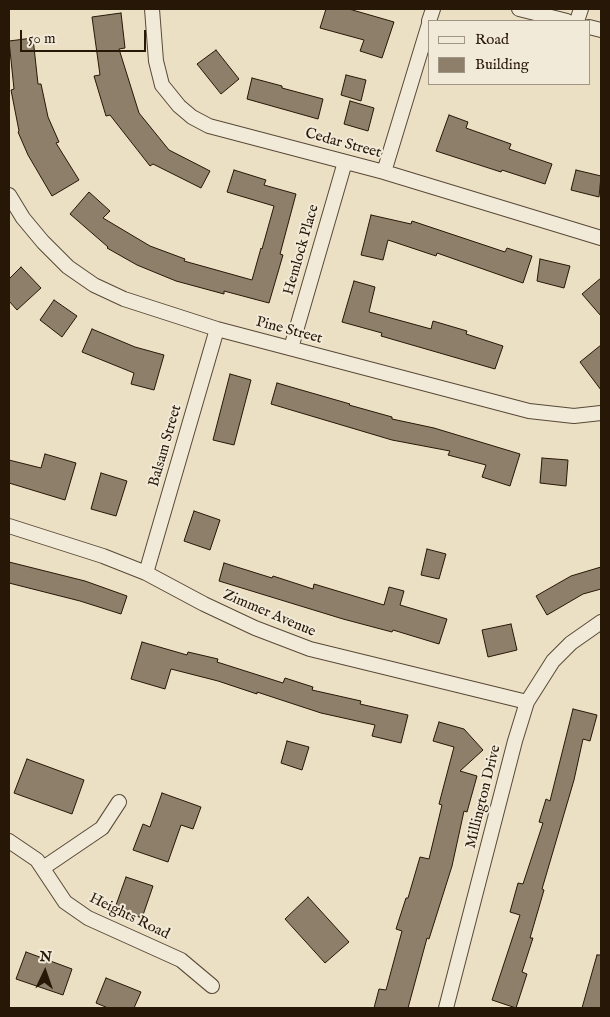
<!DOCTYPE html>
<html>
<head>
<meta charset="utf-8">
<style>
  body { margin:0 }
  #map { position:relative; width:610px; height:1017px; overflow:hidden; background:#ebdfc4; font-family:"IM FELL English",serif }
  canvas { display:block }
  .frame { position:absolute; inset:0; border:10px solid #271707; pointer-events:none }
  .legend { position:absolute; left:428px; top:20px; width:162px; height:65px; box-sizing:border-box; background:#f2ead9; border:1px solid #a19685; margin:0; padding:6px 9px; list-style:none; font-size:15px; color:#271707 }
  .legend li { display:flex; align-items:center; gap:10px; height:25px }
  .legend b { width:25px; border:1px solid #a19685 }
  .north { position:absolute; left:20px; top:947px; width:50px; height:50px; -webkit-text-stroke:4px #f2ead9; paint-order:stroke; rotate:3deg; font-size:14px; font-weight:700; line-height:20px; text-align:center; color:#271707 }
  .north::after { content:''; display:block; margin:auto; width:18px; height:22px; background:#271707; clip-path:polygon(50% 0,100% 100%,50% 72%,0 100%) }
  .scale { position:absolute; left:20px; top:30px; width:126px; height:22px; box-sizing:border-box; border:2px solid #271707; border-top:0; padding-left:6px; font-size:15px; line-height:18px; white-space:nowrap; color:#271707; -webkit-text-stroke:4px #f2ead9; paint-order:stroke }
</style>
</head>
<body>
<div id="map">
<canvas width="610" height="1017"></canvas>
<div class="frame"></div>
<ul class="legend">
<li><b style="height:6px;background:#f2ead9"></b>Road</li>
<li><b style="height:14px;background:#8d7f69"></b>Building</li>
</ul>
<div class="north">N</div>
<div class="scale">50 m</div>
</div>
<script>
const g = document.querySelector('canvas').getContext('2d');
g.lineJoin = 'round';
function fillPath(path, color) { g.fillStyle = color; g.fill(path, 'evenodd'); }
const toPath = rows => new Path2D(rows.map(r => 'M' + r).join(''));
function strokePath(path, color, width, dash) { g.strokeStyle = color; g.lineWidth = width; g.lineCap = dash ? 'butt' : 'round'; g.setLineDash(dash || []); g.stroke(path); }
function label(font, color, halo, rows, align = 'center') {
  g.font = font + ' "IM FELL English",serif'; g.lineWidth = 4; g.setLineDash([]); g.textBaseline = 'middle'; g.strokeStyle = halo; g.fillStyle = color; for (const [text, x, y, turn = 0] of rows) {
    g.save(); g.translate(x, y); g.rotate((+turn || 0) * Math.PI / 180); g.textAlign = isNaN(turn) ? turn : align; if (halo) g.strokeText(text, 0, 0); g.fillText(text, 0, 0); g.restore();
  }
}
const building = toPath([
  [326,9,349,9,394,22,382,58,360,51,364,40,320,28,326,9],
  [121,13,125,48,119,49,139,113,169,150,210,171,201,188,153,164,150,166,110,115,106,116,94,76,100,75,92,17,121,13],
  [33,38,38,84,41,84,48,117,59,142,56,143,79,180,52,196,28,155,18,132,19,131,11,90,14,89,9,41,33,38],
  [216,50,239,79,221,94,197,64,216,50],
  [346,75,366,80,361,101,341,95,346,75],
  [252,78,282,86,282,88,323,99,318,119,247,99,252,78],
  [350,101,374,108,368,131,344,124,350,101],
  [449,115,468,122,466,128,511,144,509,149,552,164,545,184,502,170,501,172,436,151,449,115],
  [234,170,266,180,264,185,296,194,280,254,283,255,269,303,224,291,224,294,176,281,137,265,107,248,108,247,70,214,89,192,110,211,103,218,150,246,185,259,184,261,252,280,261,248,262,249,274,206,227,192,234,170],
  [576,170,601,176,599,197,571,190,576,170],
  [371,215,411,224,412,221,505,252,507,248,532,256,523,283,437,253,436,256,388,240,383,260,361,255,371,215],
  [540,259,570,266,564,288,537,281,540,259],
  [21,267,41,288,17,310,9,301,9,279,21,267],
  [601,278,601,316,582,294,601,278],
  [354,281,375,287,369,312,431,329,433,321,467,331,466,334,503,346,495,369,381,336,382,333,342,322,354,281],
  [54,300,77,316,62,337,40,320,54,300],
  [92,329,135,347,164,355,154,390,131,384,134,373,82,352,92,329],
  [601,345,601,390,580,362,601,345],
  [230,374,251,380,234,445,213,440,230,374],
  [277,383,350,404,349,405,392,417,392,419,434,428,520,454,510,486,482,477,486,465,448,455,450,451,392,440,271,404,277,383],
  [45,454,76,463,65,500,9,483,9,460,41,468,45,454],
  [542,458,568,460,566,486,540,483,542,458],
  [101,473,127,481,116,516,91,509,101,473],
  [194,511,220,520,210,550,184,541,194,511],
  [427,549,446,554,439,579,421,575,427,549],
  [9,562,85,581,127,596,121,614,80,601,9,583,9,562],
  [224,563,272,578,273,576,313,589,314,584,384,605,389,587,404,591,400,605,447,619,439,644,393,630,392,632,343,619,219,581,224,563],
  [601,567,601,589,583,594,547,615,536,596,571,576,601,567],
  [511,624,517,650,488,657,482,630,511,624],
  [142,642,187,655,188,652,218,659,217,662,283,683,285,678,313,687,312,690,361,701,360,704,408,715,401,743,372,736,375,725,321,713,257,692,257,694,218,681,171,669,165,689,131,679,142,642],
  [573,709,597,715,590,741,583,739,574,780,542,889,544,890,530,938,533,938,522,972,527,974,516,1008,492,1000,520,915,510,912,518,883,523,884,543,823,539,822,546,799,550,801,573,709],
  [439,722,464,729,483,750,460,771,477,776,467,812,464,811,452,866,429,939,427,938,408,1008,374,1008,379,989,386,990,402,931,396,929,406,898,408,898,420,857,429,859,442,805,439,804,454,747,433,741,439,722],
  [287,741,309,747,302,770,281,763,287,741],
  [27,759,84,780,72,814,14,793,27,759],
  [162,793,201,807,193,829,181,825,168,862,133,850,143,824,150,827,162,793],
  [126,877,153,886,142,918,115,908,126,877],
  [308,897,349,942,325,963,285,919,308,897],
  [26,952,72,969,63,995,16,979,26,952],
  [597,955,601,955,601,1008,582,1008,597,955],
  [106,978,141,992,134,1008,108,1008,96,1003,106,978]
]);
const minor = toPath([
  [152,9,156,61,162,85,179,106,192,117,209,126,384,172,601,238],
  [519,9,567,21],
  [429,21,433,9],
  [577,21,581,9],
  [589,27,601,30],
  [384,172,429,24],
  [9,195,23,218,43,242,68,267,94,285,124,299,217,329,529,411,574,416,601,413],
  [291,348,345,162],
  [9,526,103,556,146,573,204,604,255,628,310,649,527,702],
  [146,573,217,329],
  [9,841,37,860,65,902,88,918,181,960,212,986],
  [43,868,102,828,119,802],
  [446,1008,515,741,527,702,553,661,571,643,601,622]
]);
const streetNames = [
  ["Cedar Street",343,144,15],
  ["Hemlock Place",302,250,-74],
  ["Pine Street",289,331,15],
  ["Balsam Street",166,446,-74],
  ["Zimmer Avenue",269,614,23],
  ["Millington Drive",484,797,-76],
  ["Heights Road",129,917,26]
];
fillPath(building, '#8d7f69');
strokePath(building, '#271707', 1);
strokePath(minor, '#584936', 16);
strokePath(minor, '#f2ead9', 14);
label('15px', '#271707', '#f2ead9', streetNames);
</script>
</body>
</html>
